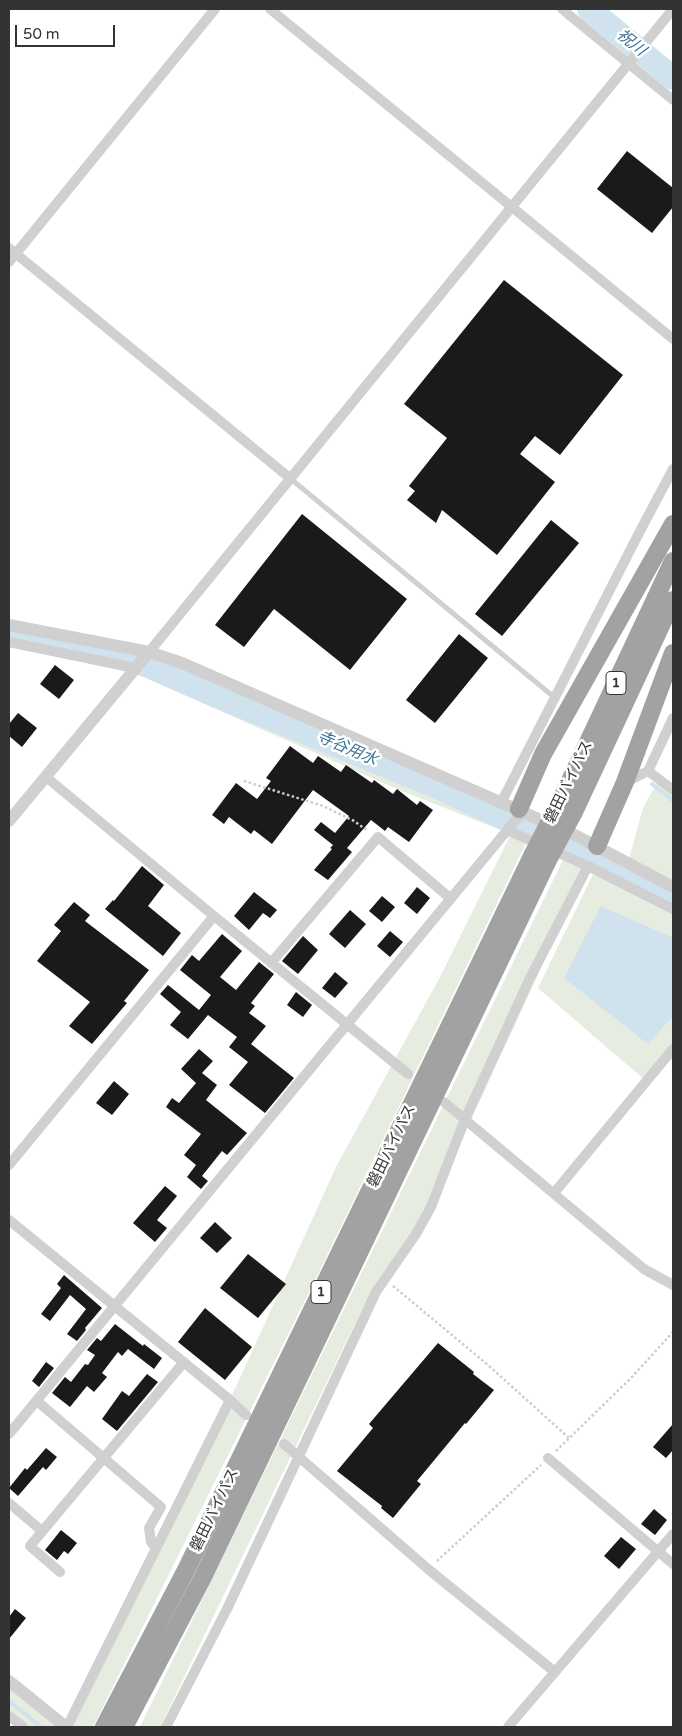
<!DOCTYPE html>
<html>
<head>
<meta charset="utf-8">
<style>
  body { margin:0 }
  #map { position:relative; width:682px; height:1736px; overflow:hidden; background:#fff; font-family:"Varela Round",sans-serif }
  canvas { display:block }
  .frame { position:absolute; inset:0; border:10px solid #333; pointer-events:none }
  .scale { position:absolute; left:15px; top:25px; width:100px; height:22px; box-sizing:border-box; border:2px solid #333; border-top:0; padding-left:6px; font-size:15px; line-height:18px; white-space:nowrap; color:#333; -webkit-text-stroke:4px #fff; paint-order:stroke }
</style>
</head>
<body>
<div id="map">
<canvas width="682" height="1736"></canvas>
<div class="frame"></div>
<div class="scale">50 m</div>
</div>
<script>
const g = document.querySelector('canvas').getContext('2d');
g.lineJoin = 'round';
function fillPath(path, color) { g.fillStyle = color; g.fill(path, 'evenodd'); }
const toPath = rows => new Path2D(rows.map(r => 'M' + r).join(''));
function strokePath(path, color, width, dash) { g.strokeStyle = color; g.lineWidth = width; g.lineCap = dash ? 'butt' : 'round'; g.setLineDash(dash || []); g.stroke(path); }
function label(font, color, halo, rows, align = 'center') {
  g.font = font + ' "Varela Round","Noto Sans JP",sans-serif'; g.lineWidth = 5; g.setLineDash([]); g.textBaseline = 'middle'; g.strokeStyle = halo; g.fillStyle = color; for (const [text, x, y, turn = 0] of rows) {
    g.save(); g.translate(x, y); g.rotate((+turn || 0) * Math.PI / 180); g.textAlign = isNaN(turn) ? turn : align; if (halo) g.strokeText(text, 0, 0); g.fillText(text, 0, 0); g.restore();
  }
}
const green = toPath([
  [9,625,149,652,502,801,493,827,397,789,132,672,9,642],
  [659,779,673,791,673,887,628,863,643,808],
  [512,832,528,839,319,1272,93,1727,74,1727,70,1722,230,1400,337,1165,439,979],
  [565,856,588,866,431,1207,400,1258,364,1305,160,1727,140,1727],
  [595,870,673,913,673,1049,647,1082,538,988],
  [9,1681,66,1727,24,1727,9,1714]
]);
const water = toPath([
  [601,906,673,938,673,1016,648,1044,564,978]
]);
const stream = toPath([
  [652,784,673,801],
  [9,1701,41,1727]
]);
const river = toPath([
  [589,9,673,78],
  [9,634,130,660,149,666,219,697,442,789,673,899]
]);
const building = toPath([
  [627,151,673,188,673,207,652,233,597,189],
  [504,280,623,375,560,455,535,436,520,454,555,482,497,555,442,510,436,523,407,500,415,491,409,486,447,438,404,404],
  [302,514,407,599,350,670,274,609,244,647,215,625],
  [551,520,579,543,502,636,475,614],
  [459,634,488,658,435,723,406,700],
  [55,665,74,680,59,699,40,684],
  [18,713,37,728,22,747,9,736,9,724],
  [290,746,313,763,318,756,341,772,346,765,372,783,374,780,393,794,397,789,417,805,420,801,433,810,409,842,388,827,385,831,371,820,347,848,352,852,328,880,314,870,332,849,330,848,333,845,314,830,321,822,335,833,349,816,313,790,272,844,254,830,251,834,229,817,224,824,212,815,236,783,257,799,271,781,266,778],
  [142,866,164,885,148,906,181,933,163,956,105,909,113,900,114,901],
  [417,887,430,898,417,914,404,903],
  [254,892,277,910,270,918,263,913,249,930,234,916],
  [382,896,395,907,382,922,369,911],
  [74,902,90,915,85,921,149,970,124,1001,127,1003,92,1044,69,1026,90,1002,37,961,61,931,54,925],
  [350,910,366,924,345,948,329,934],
  [390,931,403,942,390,957,377,946],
  [222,934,242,951,220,977,236,990,259,962,274,974,251,1003,255,1006,249,1013,266,1026,251,1044,294,1078,265,1113,229,1085,248,1062,229,1047,237,1037,208,1015,188,1039,170,1025,181,1012,160,994,168,985,199,1010,211,995,180,970,192,955,199,961],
  [303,936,318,950,298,974,282,961],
  [335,972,348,983,335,998,322,988],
  [296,992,312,1005,303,1017,287,1005],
  [199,1049,213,1061,202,1073,217,1085,206,1100,247,1133,227,1155,222,1151,202,1176,208,1181,201,1189,187,1177,196,1165,184,1155,201,1134,166,1107,172,1098,179,1103,196,1083,181,1069],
  [114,1081,129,1094,112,1115,96,1103],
  [165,1186,177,1196,157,1220,167,1228,155,1242,133,1223],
  [215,1222,232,1238,217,1253,200,1238],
  [248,1254,286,1284,258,1318,220,1288],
  [64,1275,102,1308,85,1328,86,1330,77,1341,67,1334,86,1309,70,1295,50,1321,41,1314,61,1288,57,1284],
  [205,1308,252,1347,225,1380,178,1342],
  [115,1324,143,1346,144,1344,162,1358,154,1369,128,1349,122,1356,118,1352,102,1373,107,1377,94,1392,87,1386,70,1407,52,1393,65,1377,71,1382,85,1364,88,1365,95,1355,87,1350,97,1338,101,1341],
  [438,1343,474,1372,473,1374,494,1390,466,1424,465,1423,417,1481,421,1484,393,1518,381,1508,382,1506,337,1471,373,1428,369,1424],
  [46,1362,54,1368,39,1387,32,1381],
  [147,1374,158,1382,117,1431,102,1419,122,1391,129,1396],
  [673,1424,673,1450,666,1458,653,1447],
  [46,1448,57,1457,46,1470,43,1467,18,1496,9,1488,25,1468,27,1470],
  [654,1509,667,1520,655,1535,641,1524],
  [61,1530,77,1543,68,1554,64,1551,57,1560,45,1550],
  [621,1537,636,1549,619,1569,604,1556],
  [15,1609,26,1618,9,1639,9,1617]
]);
const path = toPath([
  [244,781,323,806,354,821,368,831],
  [393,1286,488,1365,569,1438],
  [556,1451,631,1378,673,1332],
  [437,1561,541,1465]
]);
const service = toPath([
  [291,479,555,698]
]);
const minor = toPath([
  [270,9,673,339],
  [562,9,673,100],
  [9,248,291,479],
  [9,262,215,9],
  [9,642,135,668],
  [149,652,673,9],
  [648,771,673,790],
  [46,777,214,916,408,1074],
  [626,782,648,771,673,718],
  [502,801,640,531,673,469],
  [507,830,588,866,673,909],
  [271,963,378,837,450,898],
  [444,1102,644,1269,673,1285],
  [9,1165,214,916],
  [554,1193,673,1049],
  [9,1220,230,1400,246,1415],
  [37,1401,161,1507,149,1528,151,1542,156,1548],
  [9,1434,523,811],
  [284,1444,428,1569,555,1672],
  [548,1458,673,1564],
  [9,1503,42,1531],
  [60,1572,30,1546,184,1362],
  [9,1716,23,1727],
  [67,1727,230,1400],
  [166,1727,227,1609,376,1292,416,1234,431,1207,465,1119,530,978,588,866],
  [508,1727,673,1534]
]);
const tertiary = toPath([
  [9,625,149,652,182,663,573,834,673,887],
  [9,821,149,652],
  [9,1681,66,1727]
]);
const trunk = toPath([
  [559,804,673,561],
  [519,809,543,754,673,524],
  [574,812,673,600],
  [597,846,625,782,673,653],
  [104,1727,186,1570,533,854],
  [124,1727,202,1579,548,860]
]);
const trunkBridge = toPath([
  [533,854,559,804],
  [548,860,574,812]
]);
const shields = [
  [616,683,20],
  [321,1292,20]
];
const shieldNames = [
  ["1",616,683],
  ["1",321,1292]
];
const streetNames = [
  ["磐田バイパス",569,782,-64],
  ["磐田バイパス",392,1146,-64],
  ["磐田バイパス",215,1510,-64]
];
const waterNames = [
  ["祝川",631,43,39],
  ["寺谷用水",347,749,23]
];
fillPath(green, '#e6ecdf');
fillPath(water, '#cfe2ee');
strokePath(stream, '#cfe2ee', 4);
strokePath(river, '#cfe2ee', 24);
fillPath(building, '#1a1a1a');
strokePath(path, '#cdcdcd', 2.5, [2.5, 2.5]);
strokePath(service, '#d0d0d0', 5);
strokePath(minor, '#d0d0d0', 10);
strokePath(tertiary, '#d0d0d0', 12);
strokePath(trunk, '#a2a2a2', 18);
strokePath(trunkBridge, '#a2a2a2', 18);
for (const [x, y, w] of shields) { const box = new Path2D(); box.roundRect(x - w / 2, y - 11.5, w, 23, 4); g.fillStyle = '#fff'; g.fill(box); strokePath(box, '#333', 1); }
label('bold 14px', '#333', null, shieldNames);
label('15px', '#333', '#fff', streetNames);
label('italic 16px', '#3f7597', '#fff', waterNames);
</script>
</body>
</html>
